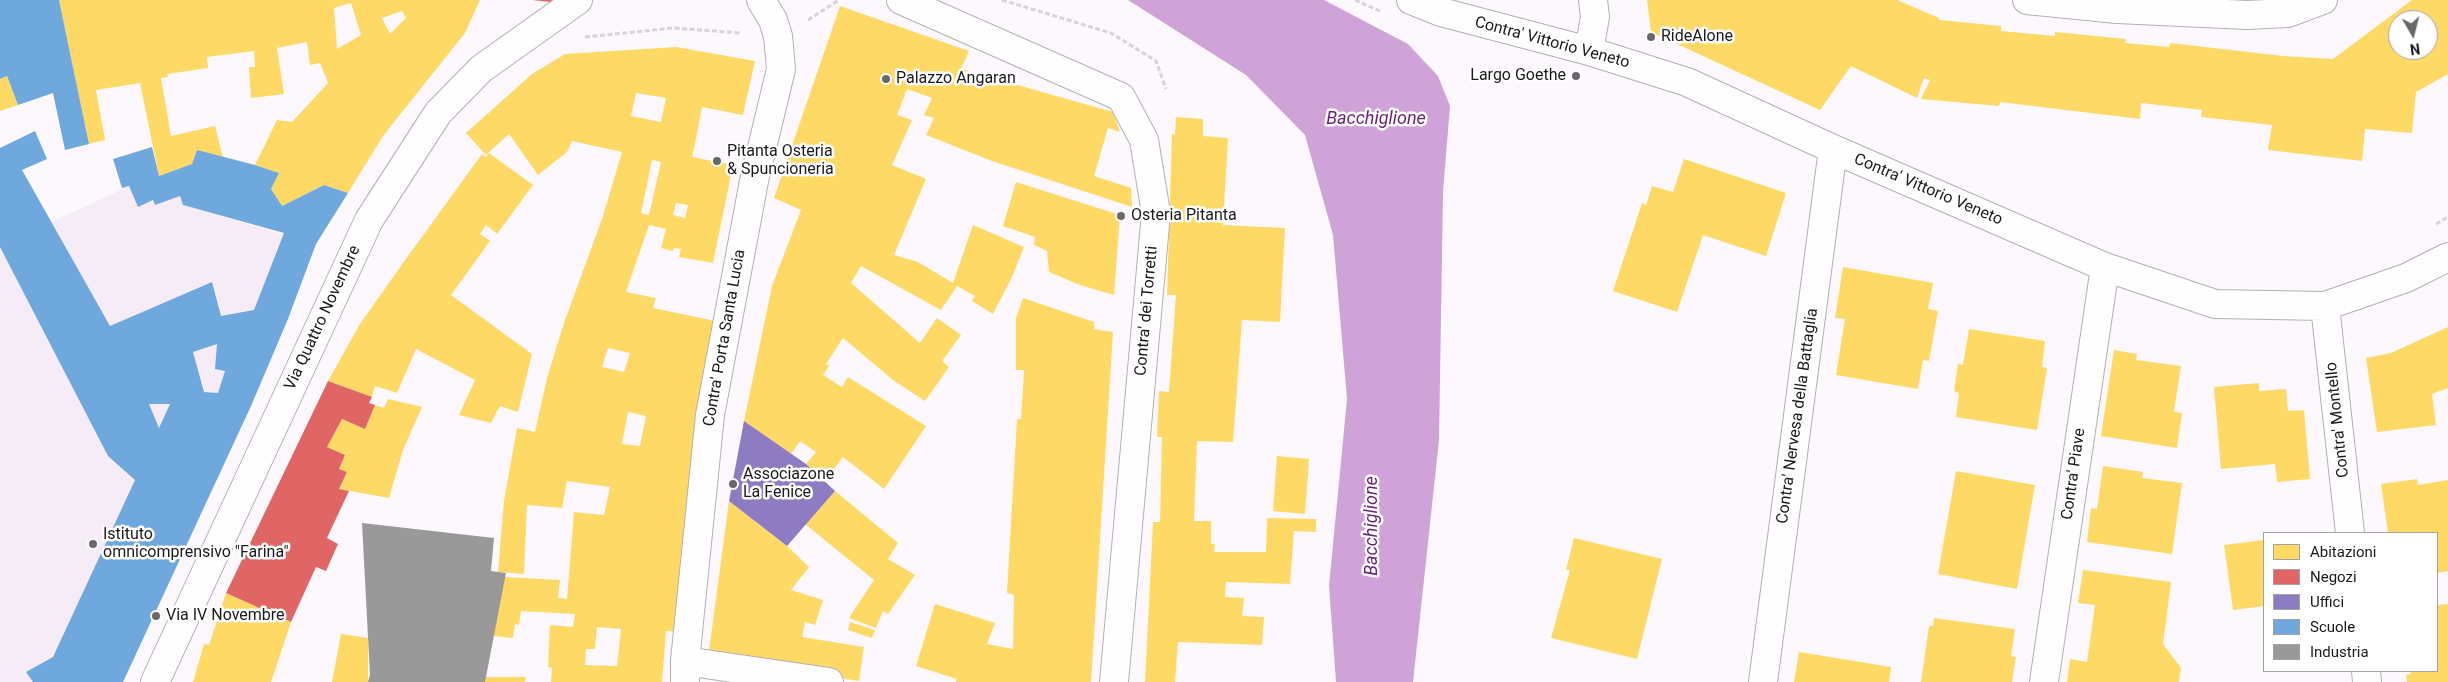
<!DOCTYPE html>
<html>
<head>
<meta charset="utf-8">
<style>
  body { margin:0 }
  #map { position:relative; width:2448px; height:682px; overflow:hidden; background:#fcf8fd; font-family:Roboto,sans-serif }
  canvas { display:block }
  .legend { position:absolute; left:2263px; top:532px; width:175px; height:140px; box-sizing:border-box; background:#fff; border:1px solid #a4a3a4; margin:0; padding:6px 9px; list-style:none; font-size:15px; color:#1c191c }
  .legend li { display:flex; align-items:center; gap:10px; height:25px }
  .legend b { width:25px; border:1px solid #a4a3a4 }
  .north { position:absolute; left:2388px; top:10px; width:50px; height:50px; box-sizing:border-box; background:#fff; border:1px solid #a4a3a4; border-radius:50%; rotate:172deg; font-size:14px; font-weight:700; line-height:20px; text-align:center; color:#1c191c }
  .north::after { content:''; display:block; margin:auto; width:18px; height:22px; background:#6a676b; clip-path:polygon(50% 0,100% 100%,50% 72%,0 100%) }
</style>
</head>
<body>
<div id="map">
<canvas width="2448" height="682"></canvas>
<ul class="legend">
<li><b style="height:14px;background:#ffd966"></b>Abitazioni</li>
<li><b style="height:14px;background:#e06666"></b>Negozi</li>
<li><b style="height:14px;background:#8e7cc3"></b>Uffici</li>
<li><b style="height:14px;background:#6fa8dc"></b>Scuole</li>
<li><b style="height:14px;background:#999"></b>Industria</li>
</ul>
<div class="north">N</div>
</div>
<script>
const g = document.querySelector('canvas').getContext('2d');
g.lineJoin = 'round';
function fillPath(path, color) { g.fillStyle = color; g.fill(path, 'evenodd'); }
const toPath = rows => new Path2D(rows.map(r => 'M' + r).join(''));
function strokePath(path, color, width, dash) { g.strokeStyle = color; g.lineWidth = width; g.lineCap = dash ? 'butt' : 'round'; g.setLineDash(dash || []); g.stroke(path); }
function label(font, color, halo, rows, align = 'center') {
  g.font = font + ' Roboto,sans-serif'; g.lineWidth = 5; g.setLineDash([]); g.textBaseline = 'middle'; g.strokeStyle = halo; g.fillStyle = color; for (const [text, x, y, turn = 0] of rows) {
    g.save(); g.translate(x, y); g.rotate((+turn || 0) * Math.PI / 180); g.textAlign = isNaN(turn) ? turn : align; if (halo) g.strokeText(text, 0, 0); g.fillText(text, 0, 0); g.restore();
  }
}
const built = toPath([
  [129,186,138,207,153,200,155,205,180,196,183,205,316,244,251,406,123,682,0,682,0,188,42,209,44,207,52,222]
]);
const water = toPath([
  [1128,0,1324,0,1408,44,1438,76,1450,106,1443,192,1439,440,1413,682,1336,682,1329,586,1347,399,1333,235,1305,135,1246,75]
]);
const homes = toPath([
  [59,0,480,0,465,33,383,136,348,193,324,185,282,206,271,189,279,173,255,165,277,120,292,122,328,83,320,63,310,65,307,42,277,48,284,94,251,98,249,67,255,67,254,51,207,57,208,68,167,74,168,77,161,78,171,136,215,126,223,158,197,150,192,164,159,176,140,83,96,90,105,140,89,144],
  [351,3,361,35,337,49,334,8],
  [402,11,406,18,390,34,382,18],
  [1647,0,1897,0,1939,18,1939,20,2001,26,2001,31,2055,36,2055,32,2126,39,2125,43,2169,47,2170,43,2283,56,2333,59,2412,0,2448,0,2448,74,2416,92,2412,133,2365,129,2362,161,2268,150,2272,125,2201,117,2202,110,2141,103,2140,119,2000,102,1999,106,1921,99,1930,80,1924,78,1917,98,1851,66,1820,110,1651,32],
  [2398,20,2428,20,2428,50,2398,50],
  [840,6,969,51,961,69,1113,112,1120,132,1108,128,1094,176,1131,188,1132,207,992,161,926,135,934,118,924,115,932,98,907,89,897,115,912,120,892,165,926,179,894,255,918,262,953,283,973,225,1024,247,1012,277,993,314,972,301,975,296,957,286,941,310,861,266,851,283,920,343,937,318,961,335,942,361,949,367,925,401,893,380,843,338,826,364,829,366,823,375,842,387,848,377,926,426,884,489,843,457,825,481,806,464,816,452,800,441,791,454,744,421,772,286,801,210,774,198],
  [676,47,755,61,743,115,702,107,696,139,692,157,733,165,713,263,679,257,681,249,674,248,673,251,661,248,666,229,649,225,626,292,656,298,653,308,720,322,679,632,666,631,662,682,551,682,552,668,548,667,550,625,573,627,575,614,521,611,519,625,515,624,513,638,493,636,505,577,560,580,558,598,567,599,574,512,604,515,610,487,567,481,562,508,527,505,524,574,498,572,504,501,517,428,535,432,547,378,564,323,603,216,622,152,572,141,567,152,538,175,509,134,486,155,466,133,532,74,565,54],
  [636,93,666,98,661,122,631,116],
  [652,160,661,162,649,215,641,213],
  [676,203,688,205,685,218,673,215],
  [608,348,630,353,624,372,602,367],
  [628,412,646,416,640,446,622,444],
  [597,627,621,629,617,666,585,665,586,649,595,649],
  [7,76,18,105,0,111,0,79],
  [1176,117,1203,119,1203,136,1228,138,1223,225,1285,228,1280,322,1242,320,1233,442,1197,441,1194,521,1211,521,1211,544,1215,544,1214,552,1266,552,1267,518,1316,519,1316,532,1294,531,1290,584,1226,582,1225,597,1244,598,1242,616,1264,617,1262,645,1178,642,1175,682,1145,682,1153,522,1160,522,1162,437,1157,437,1159,391,1169,392,1176,295,1167,295,1172,134,1175,135],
  [489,153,533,185,497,234,486,225,480,234,490,241,451,295,532,354,518,412,500,406,491,423,459,415,475,380,416,349,397,393,375,386,372,397,328,381,360,324,403,263,482,154,486,157],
  [1684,159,1786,193,1766,256,1703,235,1677,312,1613,291,1642,203,1646,205,1652,186,1673,192],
  [1016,182,1120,215,1114,295,1080,285,1049,272,1047,251,1034,245,1035,237,1003,226],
  [1843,267,1933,283,1928,309,1938,311,1929,361,1923,360,1918,389,1836,375,1845,319,1835,318],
  [1023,298,1094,322,1094,329,1113,332,1091,682,956,682,957,679,916,666,935,604,995,623,987,644,1013,649,1014,595,1007,593,1017,419,1021,419,1024,370,1016,370,1016,318],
  [2448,327,2448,388,2432,394,2436,425,2377,432,2366,358,2391,353],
  [1969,329,2045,341,2042,367,2047,368,2037,430,1956,417,1959,393,1954,391,1958,364,1963,365],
  [2114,350,2137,354,2136,360,2181,366,2174,412,2182,413,2177,448,2101,436],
  [2259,383,2259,391,2286,389,2288,411,2304,410,2310,479,2277,482,2275,464,2221,469,2214,387],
  [388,399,422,407,403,450,389,498,339,489,347,472,339,469,345,455,327,447,342,419,365,429,375,405,384,408],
  [1277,456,1309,459,1305,514,1273,511],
  [2103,466,2143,472,2142,478,2182,483,2172,554,2087,542,2091,508,2097,509],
  [1956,471,2035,485,2017,589,1938,574],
  [2417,479,2418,485,2448,480,2448,571,2437,573,2437,533,2388,533,2381,484],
  [835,491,898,543,888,559,915,575,888,614,883,611,876,628,849,618,874,580,805,524],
  [729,501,787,546,809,567,791,590,823,600,815,625,805,622,802,637,864,647,859,681,708,658],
  [1574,538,1662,559,1637,659,1551,638,1570,570,1566,570],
  [2264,540,2264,606,2233,610,2224,545],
  [2083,570,2171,582,2163,644,2181,668,2179,682,2067,682,2070,659,2087,662,2095,605,2078,603],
  [226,593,291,622,271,682,193,682,204,644,209,645],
  [2448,604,2448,682,2407,682,2406,675,2411,674,2411,671,2437,671,2437,605],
  [1934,618,2015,629,2011,656,2016,657,2012,682,1921,682,1929,626,1933,626],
  [850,622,875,630,872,638,848,630],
  [341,634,368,638,368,682,332,682],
  [1799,652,1891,667,1889,682,1794,682],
  [485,677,526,677,525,682,485,682]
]);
const shops = toPath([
  [532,0,552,0,551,2],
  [328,381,372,397,369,403,375,405,365,429,342,419,327,447,345,455,339,469,347,472,339,489,349,491,327,538,338,544,326,571,316,567,291,622,226,593]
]);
const offices = toPath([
  [744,421,806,464,835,491,787,546,729,501]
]);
const schools = toPath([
  [0,0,59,0,89,144,65,150,53,93,18,105,7,76,0,79],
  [35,131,47,159,22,170,110,326,212,282,221,316,254,310,284,233,183,205,180,196,155,205,153,200,138,207,129,186,122,188,113,159,152,147,159,176,192,164,197,150,255,165,279,173,271,189,282,206,324,185,348,193,316,244,288,319,251,406,123,682,33,682,26,672,53,657,135,480,108,456,0,247,0,148],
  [217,344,215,369,225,371,218,393,204,392,193,352],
  [149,404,170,404,159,428]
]);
const industry = toPath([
  [362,523,494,538,491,571,506,573,485,682,368,682,370,675]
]);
const path = toPath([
  [1002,0,1111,33,1156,61,1166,89],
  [1355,0,1380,11],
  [808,20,839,0],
  [585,37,673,28,741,33],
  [2436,224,2448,217]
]);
const minor = toPath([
  [901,0,1121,97,1144,140,1156,213,1114,682],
  [1411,0,1441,12,1589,51,1687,82,1833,149,2105,267,2215,304,2325,306,2406,278,2448,257],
  [2027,0,2117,9,2247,15,2288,13,2323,0],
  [1589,51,1595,17,1593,0],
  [2325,306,2350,533],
  [685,661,829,682],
  [2366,671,2367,682],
  [155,682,369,220,438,113,481,69,578,0],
  [685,682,685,661,710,415,754,181,781,69,778,36,773,20,761,0],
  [1763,682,1833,149],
  [2044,682,2105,267]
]);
const markers = [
  [1651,37,5,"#6a676b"],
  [1576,76,5,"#6a676b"],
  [886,79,5,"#6a676b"],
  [717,161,5,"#6a676b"],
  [1121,216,5,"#6a676b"],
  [733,484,5,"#6a676b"],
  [93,544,5,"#6a676b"],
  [156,616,5,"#6a676b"]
];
const poiNames = [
  ["RideAlone",1661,37],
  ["Largo Goethe",1566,76,"right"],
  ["Palazzo Angaran",896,79],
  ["Pitanta Osteria",727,152],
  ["& Spuncioneria",727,170],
  ["Osteria Pitanta",1131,216],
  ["Associazone",743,475],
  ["La Fenice",743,493],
  ["Istituto",103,535],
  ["omnicomprensivo \"Farina\"",103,553],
  ["Via IV Novembre",166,616]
];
const streetNames = [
  ["Contra' Vittorio Veneto",1552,43,15],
  ["Contra' Vittorio Veneto",1928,190,23],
  ["Contra' dei Torretti",1147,311,-85],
  ["Via Quattro Novembre",323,318,-65],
  ["Contra' Porta Santa Lucia",725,338,-80],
  ["Contra' Nervesa della Battaglia",1798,416,-82],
  ["Contra' Montello",2338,420,-96],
  ["Contra' Piave",2074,474,-82]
];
const waterNames = [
  ["Bacchiglione",1376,119],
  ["Bacchiglione",1372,526,-90]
];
fillPath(built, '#f5ecf7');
fillPath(water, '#d0a3d8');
fillPath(homes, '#ffd966');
fillPath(shops, '#e06666');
fillPath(offices, '#8e7cc3');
fillPath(schools, '#6fa8dc');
fillPath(industry, '#999');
strokePath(minor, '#b3b0b3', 30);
strokePath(path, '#d6d4d6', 3, [5, 2.5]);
strokePath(minor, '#fffeff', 28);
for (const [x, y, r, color] of markers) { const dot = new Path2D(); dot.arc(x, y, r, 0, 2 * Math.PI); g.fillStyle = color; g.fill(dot); strokePath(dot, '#fff', 2); }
label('16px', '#1c191c', '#fff', poiNames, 'left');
label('16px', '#1c191c', '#fff', streetNames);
label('italic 18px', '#691e77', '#fff', waterNames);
</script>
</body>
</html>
